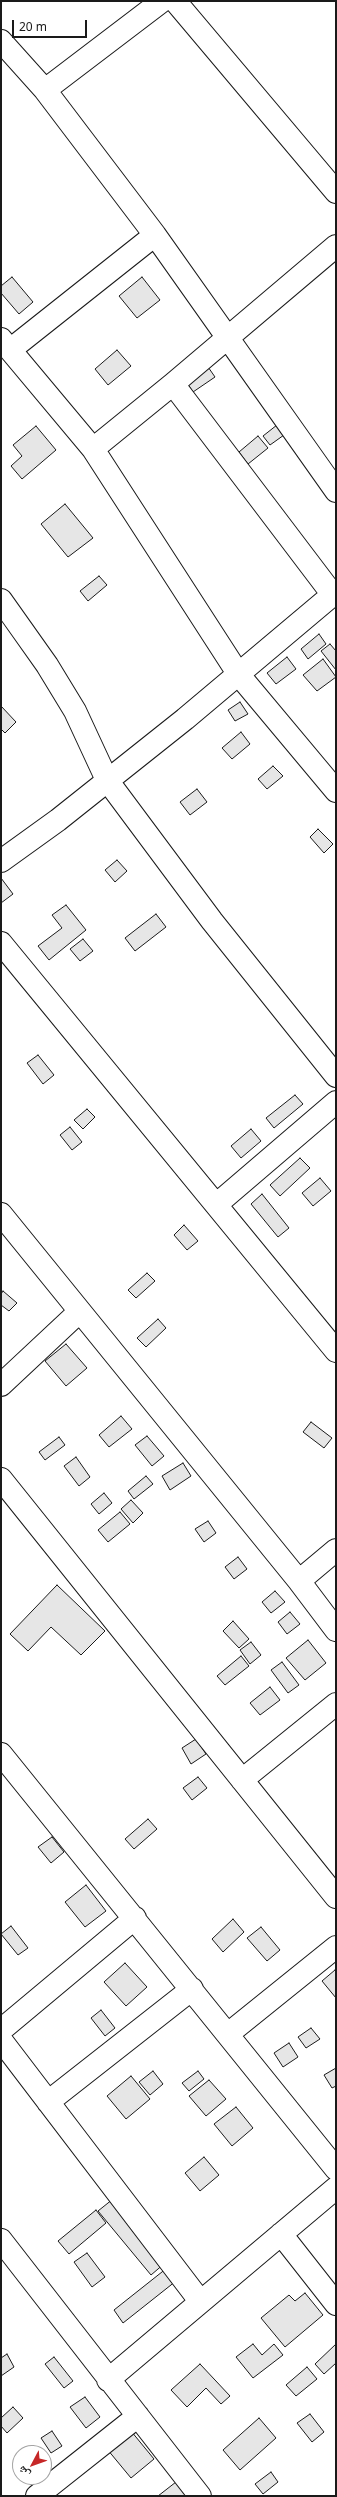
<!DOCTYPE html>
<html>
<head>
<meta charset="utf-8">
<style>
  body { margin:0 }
  #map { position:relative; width:337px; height:2497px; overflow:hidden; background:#fff; font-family:"Noto Sans","Noto Naskh Arabic",sans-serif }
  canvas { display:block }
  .frame { position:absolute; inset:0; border:2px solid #1a1a1a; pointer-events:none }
  .north { position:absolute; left:12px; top:2445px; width:40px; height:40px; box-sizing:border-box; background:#fff; border:1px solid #a3a3a3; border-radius:50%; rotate:229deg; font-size:11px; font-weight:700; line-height:16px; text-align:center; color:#1a1a1a }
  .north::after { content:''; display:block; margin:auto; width:14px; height:18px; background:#c62828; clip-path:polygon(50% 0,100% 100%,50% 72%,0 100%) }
  .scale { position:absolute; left:12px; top:20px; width:75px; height:18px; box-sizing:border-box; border:2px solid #1a1a1a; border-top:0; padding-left:5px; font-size:12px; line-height:14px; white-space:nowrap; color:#1a1a1a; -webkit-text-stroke:3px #fff; paint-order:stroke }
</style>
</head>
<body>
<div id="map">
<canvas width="337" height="2497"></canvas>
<div class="frame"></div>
<div class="north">ش</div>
<div class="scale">20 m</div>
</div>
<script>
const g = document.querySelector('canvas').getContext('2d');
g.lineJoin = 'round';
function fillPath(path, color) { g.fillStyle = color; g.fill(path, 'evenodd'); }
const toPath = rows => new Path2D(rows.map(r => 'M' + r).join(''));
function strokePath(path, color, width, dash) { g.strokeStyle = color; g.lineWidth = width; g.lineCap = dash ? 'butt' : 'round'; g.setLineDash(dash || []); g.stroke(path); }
const building = toPath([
  [12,277,33,302,19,314,1,293,1,286,12,277],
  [142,277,160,300,137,318,119,296,142,277],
  [117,350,131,366,108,385,95,369,117,350],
  [206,364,215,377,193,392,185,380,206,364],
  [277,425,284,435,270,445,263,436,277,425],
  [36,426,56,450,22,479,11,466,22,456,13,445,36,426],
  [258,436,268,448,248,464,239,452,258,436],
  [65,504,93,538,68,557,41,524,65,504],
  [99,576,107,585,88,601,80,591,99,576],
  [319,634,326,644,308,659,301,649,319,634],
  [330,644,336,651,336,670,321,651,330,644],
  [287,657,296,669,276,684,267,673,287,657],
  [323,659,336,677,317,691,303,675,323,659],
  [240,702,248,714,235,721,228,710,240,702],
  [1,706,16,722,5,733,1,729,1,706],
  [241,732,250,744,232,759,222,748,241,732],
  [273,766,283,776,267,789,258,779,273,766],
  [197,789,207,802,190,815,180,802,197,789],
  [318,829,333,844,324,853,310,837,318,829],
  [117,860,127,871,115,882,105,870,117,860],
  [1,878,13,894,1,903,1,878],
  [66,905,86,930,49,960,38,946,62,928,52,915,66,905],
  [156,914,166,927,135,951,125,938,156,914],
  [83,939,93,951,80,961,70,949,83,939],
  [38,1055,54,1075,43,1084,27,1063,38,1055],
  [295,1095,303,1104,274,1128,266,1118,295,1095],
  [87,1109,95,1117,83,1129,74,1120,87,1109],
  [70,1127,82,1142,72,1150,60,1135,70,1127],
  [251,1129,261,1141,241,1158,231,1146,251,1129],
  [300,1158,310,1168,280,1196,270,1185,300,1158],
  [320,1178,331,1191,313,1206,302,1193,320,1178],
  [262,1194,289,1228,278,1237,251,1204,262,1194],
  [184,1225,198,1241,187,1250,174,1235,184,1225],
  [147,1273,155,1281,136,1298,128,1290,147,1273],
  [3,1291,17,1303,9,1311,1,1305,1,1294,3,1291],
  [158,1319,166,1328,146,1347,137,1338,158,1319],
  [66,1344,87,1368,66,1386,45,1361,66,1344],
  [121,1416,132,1429,109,1447,99,1435,121,1416],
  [311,1422,332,1438,324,1448,303,1432,311,1422],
  [147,1436,164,1456,152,1466,135,1445,147,1436],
  [59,1437,65,1445,45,1460,39,1452,59,1437],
  [76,1457,90,1477,79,1486,64,1466,76,1457],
  [183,1463,191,1476,170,1490,162,1476,183,1463],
  [146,1476,153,1484,134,1499,128,1491,146,1476],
  [104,1493,112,1503,99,1514,91,1504,104,1493],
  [131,1500,143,1513,133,1523,121,1509,131,1500],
  [120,1512,130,1524,108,1542,98,1530,120,1512],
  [208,1521,216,1533,204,1542,195,1529,208,1521],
  [238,1557,247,1569,234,1579,225,1567,238,1557],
  [57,1585,105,1631,81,1655,51,1627,28,1651,10,1634,57,1585],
  [275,1591,285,1602,271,1613,262,1602,275,1591],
  [290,1612,300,1624,287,1634,278,1622,290,1612],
  [233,1621,249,1639,239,1648,223,1631,233,1621],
  [308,1640,326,1663,305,1680,286,1658,308,1640],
  [251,1642,261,1655,250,1664,240,1650,251,1642],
  [241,1656,249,1666,225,1685,217,1676,241,1656],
  [282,1662,299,1685,288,1693,271,1670,282,1662],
  [270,1687,280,1700,260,1715,250,1703,270,1687],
  [196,1739,206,1754,191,1764,182,1748,196,1739],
  [198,1777,207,1788,192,1800,183,1788,198,1777],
  [148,1819,157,1829,134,1849,125,1839,148,1819],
  [52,1837,64,1852,51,1863,38,1847,52,1837],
  [86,1885,106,1911,85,1927,65,1902,86,1885],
  [233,1919,244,1932,223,1952,212,1939,233,1919],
  [11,1926,28,1948,18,1955,1,1934,11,1926],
  [261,1927,280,1950,267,1961,247,1938,261,1927],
  [125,1963,147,1987,126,2006,104,1982,125,1963],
  [335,1970,336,1971,336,1998,322,1981,335,1970],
  [101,2010,115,2028,105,2036,91,2018,101,2010],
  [311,2028,320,2039,306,2048,298,2037,311,2028],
  [289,2043,298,2057,283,2067,274,2053,289,2043],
  [336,2068,336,2086,332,2088,324,2075,336,2068],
  [153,2071,163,2084,150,2095,139,2082,153,2071],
  [198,2071,204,2079,189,2091,182,2083,198,2071],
  [131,2076,150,2099,126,2119,107,2096,131,2076],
  [209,2080,226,2099,206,2116,189,2096,209,2080],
  [236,2107,253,2128,232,2146,214,2124,236,2107],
  [204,2157,219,2175,200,2191,185,2173,204,2157],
  [113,2199,165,2263,151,2275,98,2211,113,2199],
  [96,2210,106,2223,69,2254,58,2241,96,2210],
  [87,2253,105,2277,92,2287,74,2262,87,2253],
  [167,2268,176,2281,123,2323,114,2310,167,2268],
  [305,2293,323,2315,285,2347,261,2318,289,2295,295,2301,305,2293],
  [253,2344,262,2355,274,2344,283,2355,253,2378,236,2357,253,2344],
  [336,2344,336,2363,324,2374,315,2364,336,2344],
  [7,2354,14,2367,1,2376,1,2358,7,2354],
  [54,2357,73,2381,64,2388,45,2364,54,2357],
  [200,2364,230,2396,221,2404,206,2388,187,2407,171,2390,200,2364],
  [307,2367,317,2379,296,2396,286,2385,307,2367],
  [85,2397,100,2417,86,2428,70,2407,85,2397],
  [13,2407,23,2418,7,2433,1,2426,1,2418,13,2407],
  [310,2414,324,2432,312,2442,297,2423,310,2414],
  [259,2418,276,2438,240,2470,223,2450,259,2418],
  [52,2431,62,2446,51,2453,41,2438,52,2431],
  [131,2431,154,2459,131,2478,107,2449,131,2431],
  [271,2472,278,2482,263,2494,255,2484,271,2472],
  [176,2482,187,2496,158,2496,176,2482]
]);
const minor = toPath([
  [175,1,336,192],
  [1,41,45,90,155,235,336,491],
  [45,90,162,1],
  [1,339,93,449,239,675,336,791],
  [10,350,155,235],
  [173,384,333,595],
  [93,449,173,384,336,246],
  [1,600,47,665,75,711,107,780,212,921,336,1076],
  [1,861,58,820,185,719,336,592],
  [1,943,336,1351],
  [217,1204,336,1102],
  [1,1214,299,1581,336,1630],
  [1,1385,79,1312],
  [1,1479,336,1897],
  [299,1581,336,1550],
  [1,1754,336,2169],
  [242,1780,336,1704],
  [1,2030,135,1918],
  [228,2034,336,1947],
  [1,2040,200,2301],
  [48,2102,192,1989],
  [281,2234,336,2304],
  [1,2240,200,2496],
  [108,2380,336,2188],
  [37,2496,138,2416]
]);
fillPath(building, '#e6e6e6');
strokePath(building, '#1a1a1a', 1);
strokePath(minor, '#1a1a1a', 24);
strokePath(minor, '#fff', 22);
</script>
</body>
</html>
